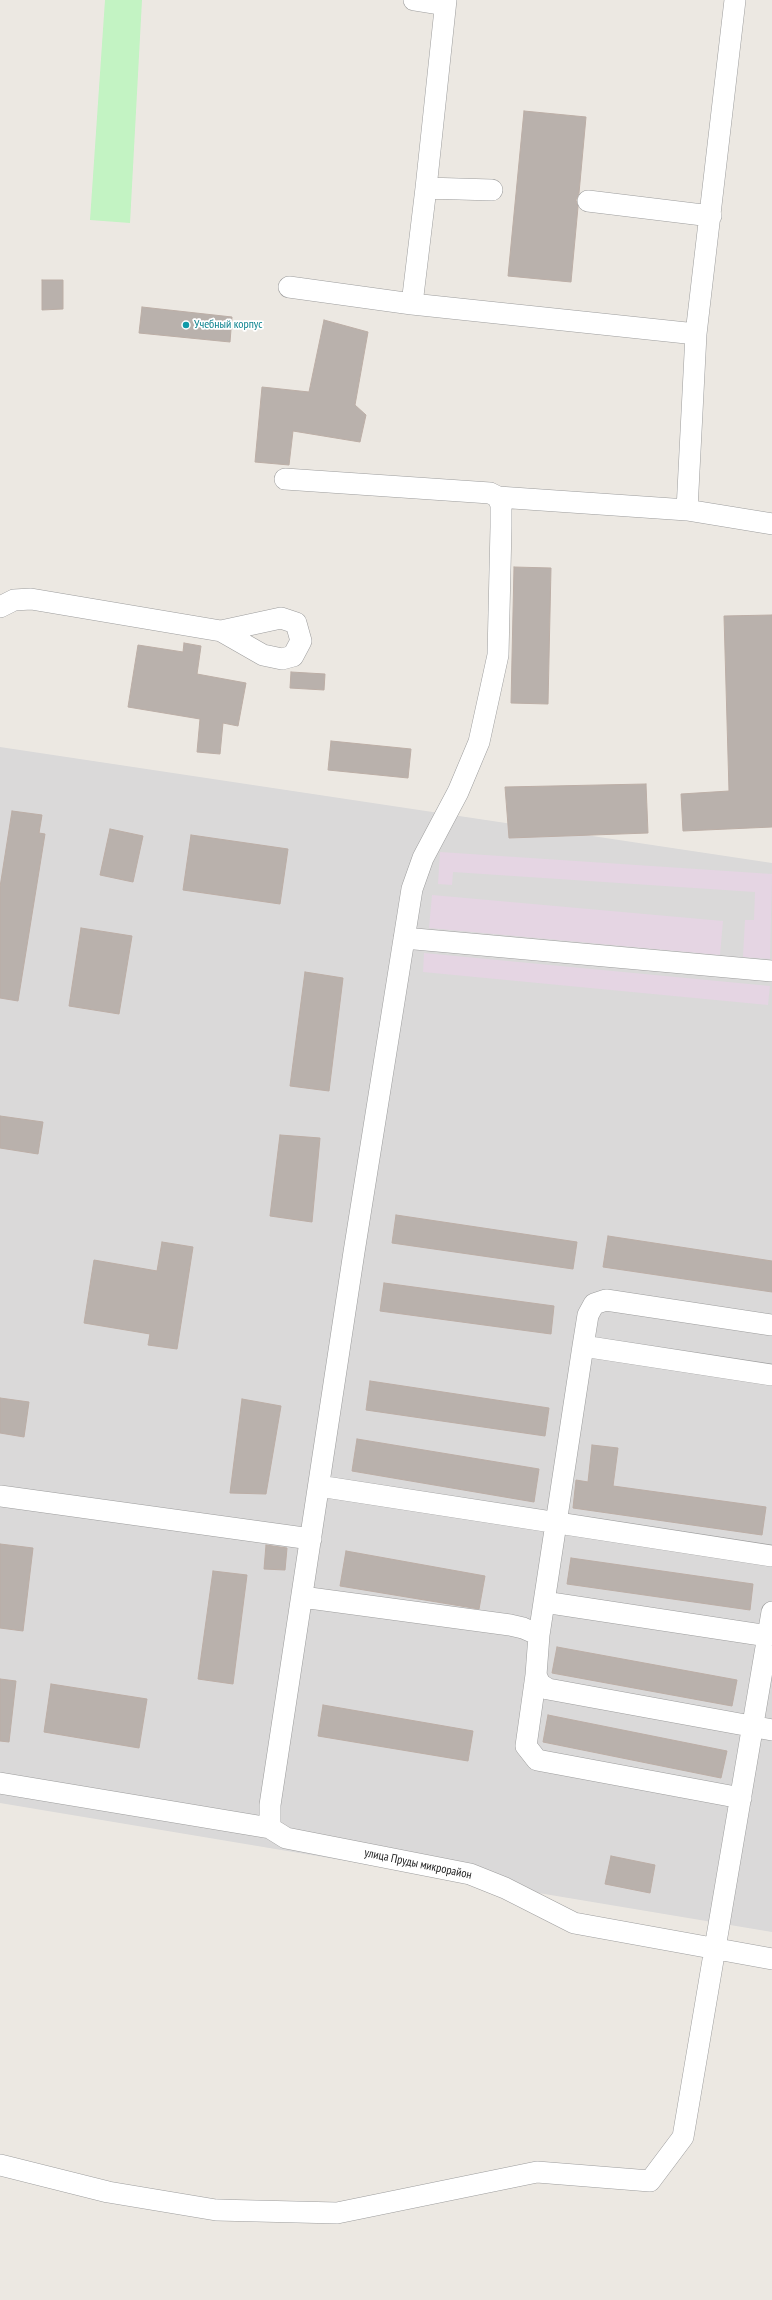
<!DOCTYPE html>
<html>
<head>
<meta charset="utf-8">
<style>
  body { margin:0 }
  canvas { display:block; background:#ece8e2 }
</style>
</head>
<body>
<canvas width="772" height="2300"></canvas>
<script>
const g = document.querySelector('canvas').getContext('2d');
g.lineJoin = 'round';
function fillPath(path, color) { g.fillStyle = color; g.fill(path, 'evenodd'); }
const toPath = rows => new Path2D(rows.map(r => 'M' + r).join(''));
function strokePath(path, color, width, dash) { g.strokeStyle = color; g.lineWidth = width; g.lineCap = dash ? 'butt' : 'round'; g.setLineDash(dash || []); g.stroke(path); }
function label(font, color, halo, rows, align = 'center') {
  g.font = font + ' "PT Sans Narrow",sans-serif'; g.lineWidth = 3.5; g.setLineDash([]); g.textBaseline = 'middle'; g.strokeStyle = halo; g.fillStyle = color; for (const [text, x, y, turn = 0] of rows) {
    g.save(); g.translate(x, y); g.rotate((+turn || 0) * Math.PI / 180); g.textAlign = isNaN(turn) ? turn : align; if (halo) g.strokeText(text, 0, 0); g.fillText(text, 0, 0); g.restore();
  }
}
const residential = toPath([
  [0,747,772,863,772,1932,0,1803]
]);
const industrial = toPath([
  [440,852,772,874,770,959,743,957,745,920,754,920,755,892,453,872,452,885,438,884],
  [432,895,723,921,720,955,429,928],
  [424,953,770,986,768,1005,423,972]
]);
const park = toPath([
  [105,0,142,0,130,223,90,220]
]);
const building = toPath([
  [524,111,586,117,579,193,576,200,578,207,571,282,508,276,524,111],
  [42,280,63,280,63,309,42,310,42,280],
  [142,307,232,317,230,342,139,333,142,307],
  [324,320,368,332,355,405,366,415,360,442,293,431,289,465,255,462,262,387,309,392,324,320],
  [514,567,551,568,548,704,511,703,514,567],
  [772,615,772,827,683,831,681,794,729,791,724,616,772,615],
  [184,643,201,646,197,674,246,683,238,726,223,723,220,754,197,752,200,719,128,707,138,645,183,652,184,643],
  [291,672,325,674,324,690,290,688,291,672],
  [331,741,411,749,408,778,328,770,331,741],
  [646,784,648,833,509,838,505,787,646,784],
  [12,811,42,815,39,833,45,834,18,1001,0,998,0,887,12,811],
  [110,829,143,836,133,882,100,875,110,829],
  [191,835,288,849,280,904,183,890,191,835],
  [81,928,132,936,119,1014,69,1006,81,928],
  [305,972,343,978,329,1091,290,1086,305,972],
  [0,1116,43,1122,38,1154,0,1148,0,1116],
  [280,1135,320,1138,312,1222,270,1216,280,1135],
  [396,1215,577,1242,573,1269,392,1243,396,1215],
  [608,1236,772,1261,772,1292,603,1267,608,1236],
  [162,1242,193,1247,177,1349,148,1345,150,1334,84,1323,94,1260,157,1271,162,1242],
  [384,1283,554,1306,551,1334,380,1311,384,1283],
  [370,1381,549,1408,545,1436,366,1410,370,1381],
  [0,1398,29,1402,24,1437,0,1433,0,1398],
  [242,1399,281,1406,266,1494,230,1493,242,1399],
  [357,1439,539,1469,534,1502,352,1471,357,1439],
  [592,1445,618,1448,613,1486,766,1507,762,1535,573,1508,576,1480,588,1482,592,1445],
  [0,1544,33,1548,23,1631,0,1628,0,1544],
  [266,1545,287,1548,285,1570,264,1569,266,1545],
  [346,1551,485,1576,479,1609,340,1586,346,1551],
  [571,1558,753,1584,750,1610,567,1584,571,1558],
  [213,1571,247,1575,233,1684,198,1679,213,1571],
  [557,1647,737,1680,732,1706,552,1673,557,1647],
  [0,1679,16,1681,9,1742,0,1741,0,1679],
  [51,1684,147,1699,139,1748,44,1732,51,1684],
  [323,1705,473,1731,468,1761,318,1736,323,1705],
  [548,1715,727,1751,721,1778,543,1742,548,1715],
  [611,1856,655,1865,650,1893,605,1884,611,1856]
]);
const minor = toPath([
  [414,0,445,5],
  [426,188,492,190],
  [588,201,711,216],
  [289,287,412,304,696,334],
  [412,304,426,188,446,0],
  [498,497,687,510,772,524],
  [687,510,696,334,735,0],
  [0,607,14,600,31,599,221,631,263,655,282,659,293,656,301,641,296,623,281,618,221,631],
  [404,938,772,971],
  [583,1346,772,1375],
  [319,1486,772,1556],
  [0,1496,311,1539],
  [302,1597,510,1625,523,1628,539,1635,536,1675,540,1684,548,1689,772,1730],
  [544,1602,768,1636],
  [539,1635,583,1346,588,1315,594,1304,606,1300,772,1325],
  [536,1675,526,1746,537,1760,741,1798],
  [0,1783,270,1828,286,1838,470,1874,505,1888,574,1923,772,1959],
  [270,1828,270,1805,354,1252,412,889,423,858,458,792,479,742,498,655,501,527,501,505,498,497,490,493,285,479],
  [0,2165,108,2192,216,2210,337,2213,537,2172,650,2181,683,2137,772,1612]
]);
const markers = [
  [186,325,4,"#0f9aa8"]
];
const cultureNames = [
  ["Учебный корпус",194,325]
];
const streetNames = [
  ["улица Пруды микрорайон",418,1864,12]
];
fillPath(residential, '#dad9d9');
fillPath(industrial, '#e5d5e3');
fillPath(park, '#c3f3c3');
fillPath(building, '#b9b1ac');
strokePath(building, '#bcaea6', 1);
strokePath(minor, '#9d9d9d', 22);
strokePath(minor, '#fff', 21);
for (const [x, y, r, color] of markers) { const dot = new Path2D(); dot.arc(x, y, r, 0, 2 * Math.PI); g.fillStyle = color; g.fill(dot); strokePath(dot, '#fff', 1.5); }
label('12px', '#0d838f', '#fff', cultureNames, 'left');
label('12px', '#1c1c1c', '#fff', streetNames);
</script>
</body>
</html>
